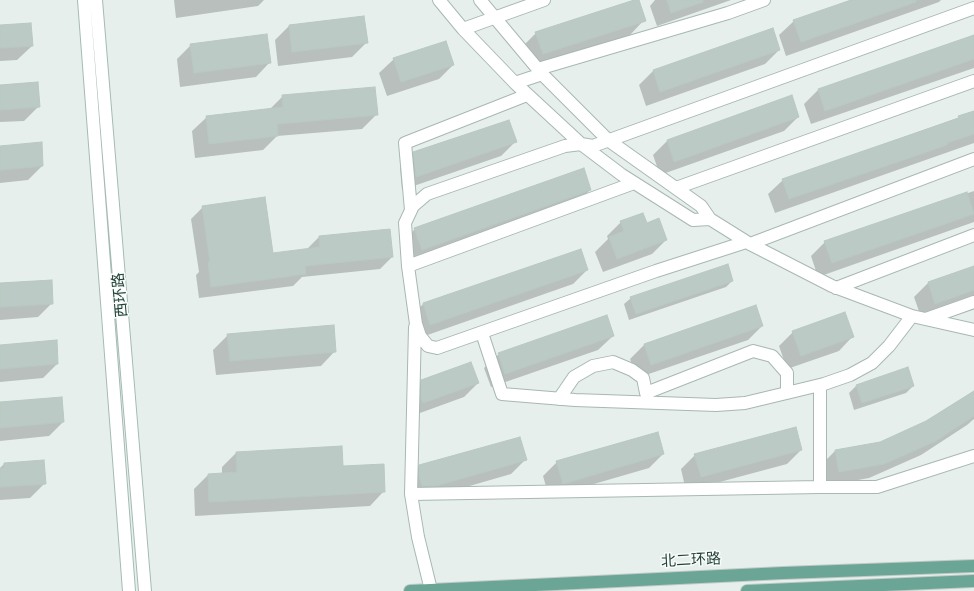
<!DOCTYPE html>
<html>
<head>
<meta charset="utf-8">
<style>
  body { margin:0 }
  canvas { display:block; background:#e6efeb }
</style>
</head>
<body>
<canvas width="974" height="591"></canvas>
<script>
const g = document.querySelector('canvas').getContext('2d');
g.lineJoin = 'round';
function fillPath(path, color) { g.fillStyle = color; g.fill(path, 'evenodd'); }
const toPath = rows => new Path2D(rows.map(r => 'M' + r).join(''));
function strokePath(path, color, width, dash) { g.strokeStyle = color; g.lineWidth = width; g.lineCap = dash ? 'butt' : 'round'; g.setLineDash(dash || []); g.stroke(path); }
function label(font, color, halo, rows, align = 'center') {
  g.font = font + ' "Sofia Sans Condensed","Noto Sans SC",sans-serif'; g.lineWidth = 3; g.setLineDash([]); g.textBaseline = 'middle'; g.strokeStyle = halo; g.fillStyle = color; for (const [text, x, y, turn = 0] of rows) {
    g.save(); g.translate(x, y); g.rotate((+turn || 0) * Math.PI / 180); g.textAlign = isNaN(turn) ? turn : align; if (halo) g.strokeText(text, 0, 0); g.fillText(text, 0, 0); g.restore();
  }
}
const shadow = toPath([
  [174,0,264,0,258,6,176,18],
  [638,0,644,20,630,35,528,68,522,47,536,33],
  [655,0,731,0,657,26,650,6],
  [854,0,941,0,939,2,786,56,779,35,794,21],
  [0,26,32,46,17,60,0,61],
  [289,26,366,43,352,57,278,66,275,40],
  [974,36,974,68,811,124,804,104,818,90],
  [191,45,270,62,256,77,180,87,177,59],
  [779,50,765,64,646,106,639,85,653,71],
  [394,59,453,65,439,79,387,96,379,73],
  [0,86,39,106,24,121,0,122],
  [283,96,377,114,362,129,277,136,263,150,195,158,192,131,207,117,270,109],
  [791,97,798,117,784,131,660,175,653,155,667,141],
  [974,112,974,143,775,213,768,194,783,180],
  [516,141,501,156,402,190,400,168,414,153],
  [0,147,42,166,28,180,0,183],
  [590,190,576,204,408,263,401,243,415,229],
  [974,191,974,222,818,277,811,256,825,242],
  [203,207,272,255,307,249,319,237,392,257,380,269,302,277,293,286,199,298,196,275,199,272,191,219],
  [621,222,646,224,666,240,652,254,603,272,595,252,608,239,607,236],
  [580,250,587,270,573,284,416,339,409,319,423,304],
  [974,267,974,299,921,317,914,297,928,283],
  [732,281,726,287,629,320,624,304,631,298],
  [0,284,52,303,38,317,0,320],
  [755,307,762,326,748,340,637,378,630,359,644,345],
  [793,332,853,336,839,351,787,369,779,346],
  [228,335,335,351,321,366,216,375,213,350],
  [613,336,598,350,491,387,484,368,499,354],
  [0,346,57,364,43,378,0,382],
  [422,381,478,383,464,397,409,417,407,396],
  [856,386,913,386,906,393,854,410,849,393],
  [974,391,974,419,967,425,921,455,869,478,825,486,821,465,835,451,881,443,927,422],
  [0,403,63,422,49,436,0,441],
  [801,450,787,464,686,491,681,469,695,455],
  [236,453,342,467,384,491,370,506,195,516,194,489,208,475,222,474,222,467],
  [663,454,649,468,549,497,543,476,557,462],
  [525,460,511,474,421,500,408,500,405,481,420,466],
  [4,464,44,484,30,498,0,500,0,468]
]);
const building = toPath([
  [634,0,639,0,646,21,543,54,535,32,634,0],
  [667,0,703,0,703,2,671,13,667,0],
  [851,0,916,0,916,2,801,42,793,20,851,0],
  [364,16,368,43,292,52,289,25,364,16],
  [31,23,33,46,0,48,0,25,31,23],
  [773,28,780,50,660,92,653,70,773,28],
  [267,34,271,63,194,73,190,44,267,34],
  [974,35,974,59,825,111,818,89,974,35],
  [446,41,454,65,401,82,393,58,446,41],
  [38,82,40,107,0,110,0,85,38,82],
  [375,87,378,115,277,124,278,136,209,144,206,116,283,107,282,95,375,87],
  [792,95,799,117,674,162,667,140,792,95],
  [974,111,974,134,947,143,947,145,789,199,782,179,959,118,958,116,974,111],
  [509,120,517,142,416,177,413,152,509,120],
  [42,142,43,166,0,170,0,146,42,142],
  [584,168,591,190,422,250,414,228,584,168],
  [967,192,974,214,832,263,824,241,967,192],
  [265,197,273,253,320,247,319,236,390,229,393,257,305,266,306,274,211,287,208,262,210,262,202,206,265,197],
  [643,213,647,223,659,218,667,240,617,259,609,237,624,231,620,221,643,213],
  [581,249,588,270,430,325,423,303,581,249],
  [728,264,733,281,636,314,630,297,728,264],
  [974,266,974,290,935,304,928,282,974,266],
  [52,280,53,304,0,307,0,283,52,280],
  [756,305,763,326,651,365,644,344,756,305],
  [845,312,854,337,801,356,792,331,845,312],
  [607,315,614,336,505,374,498,353,607,315],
  [334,325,336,352,230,361,227,334,334,325],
  [57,340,58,364,0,369,0,345,57,340],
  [471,362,479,383,423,403,421,398,421,380,471,362],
  [908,367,914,386,862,403,856,385,908,367],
  [974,391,974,416,936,441,884,464,839,472,835,450,880,442,926,421,974,391],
  [62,397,64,422,0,428,0,402,62,397],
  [796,427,802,450,701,477,694,454,796,427],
  [658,432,664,454,563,484,556,461,658,432],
  [520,437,527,460,436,486,422,486,419,476,419,465,520,437],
  [342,446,343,466,384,464,385,492,209,502,208,474,237,472,236,452,342,446],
  [44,460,46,484,0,487,0,468,4,468,4,463,44,460]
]);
const street = toPath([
  [439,0,463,29,515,83,581,144,622,175,693,220,710,219],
  [480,0,542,74,608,140,701,206,710,219,750,244,832,286,912,316,974,330],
  [463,29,544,0],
  [538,69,728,13,764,0],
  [515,83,542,74],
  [676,188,974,81],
  [411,210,405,143,527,95],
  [746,242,656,271,437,348,428,346,420,336,416,324,408,266,405,223,413,206,427,194,565,146,581,144,593,146,974,8],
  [750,244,974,159],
  [408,266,634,183],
  [836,288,974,235],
  [926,319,974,302],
  [415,327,411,494,820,487],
  [482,333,502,394,575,400,716,405,745,403,824,384,850,375,872,363,889,346,912,316],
  [820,385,820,487,877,487,974,456],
  [559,399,574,377,593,366,613,362,632,370,643,378,646,393,753,351,772,356,787,373,787,393],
  [411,494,418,537,431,590]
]);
const secondary = toPath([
  [84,0,129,591],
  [96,0,145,591]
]);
const primary = toPath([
  [410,591,783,573,974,566],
  [747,591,974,581]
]);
const streetNames = [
  ["西环路",121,295,-95],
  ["北二环路",691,561,-3]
];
fillPath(shadow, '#0003');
fillPath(building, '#bbcac4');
strokePath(building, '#b8c9c2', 1);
strokePath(street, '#a8b8b2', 14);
strokePath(secondary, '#a4bbb3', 14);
strokePath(primary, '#c2cac8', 14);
strokePath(street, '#fff', 12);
strokePath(secondary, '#fff', 12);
strokePath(primary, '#6aa596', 12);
label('15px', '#24423a', '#f7fbf9', streetNames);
</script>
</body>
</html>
